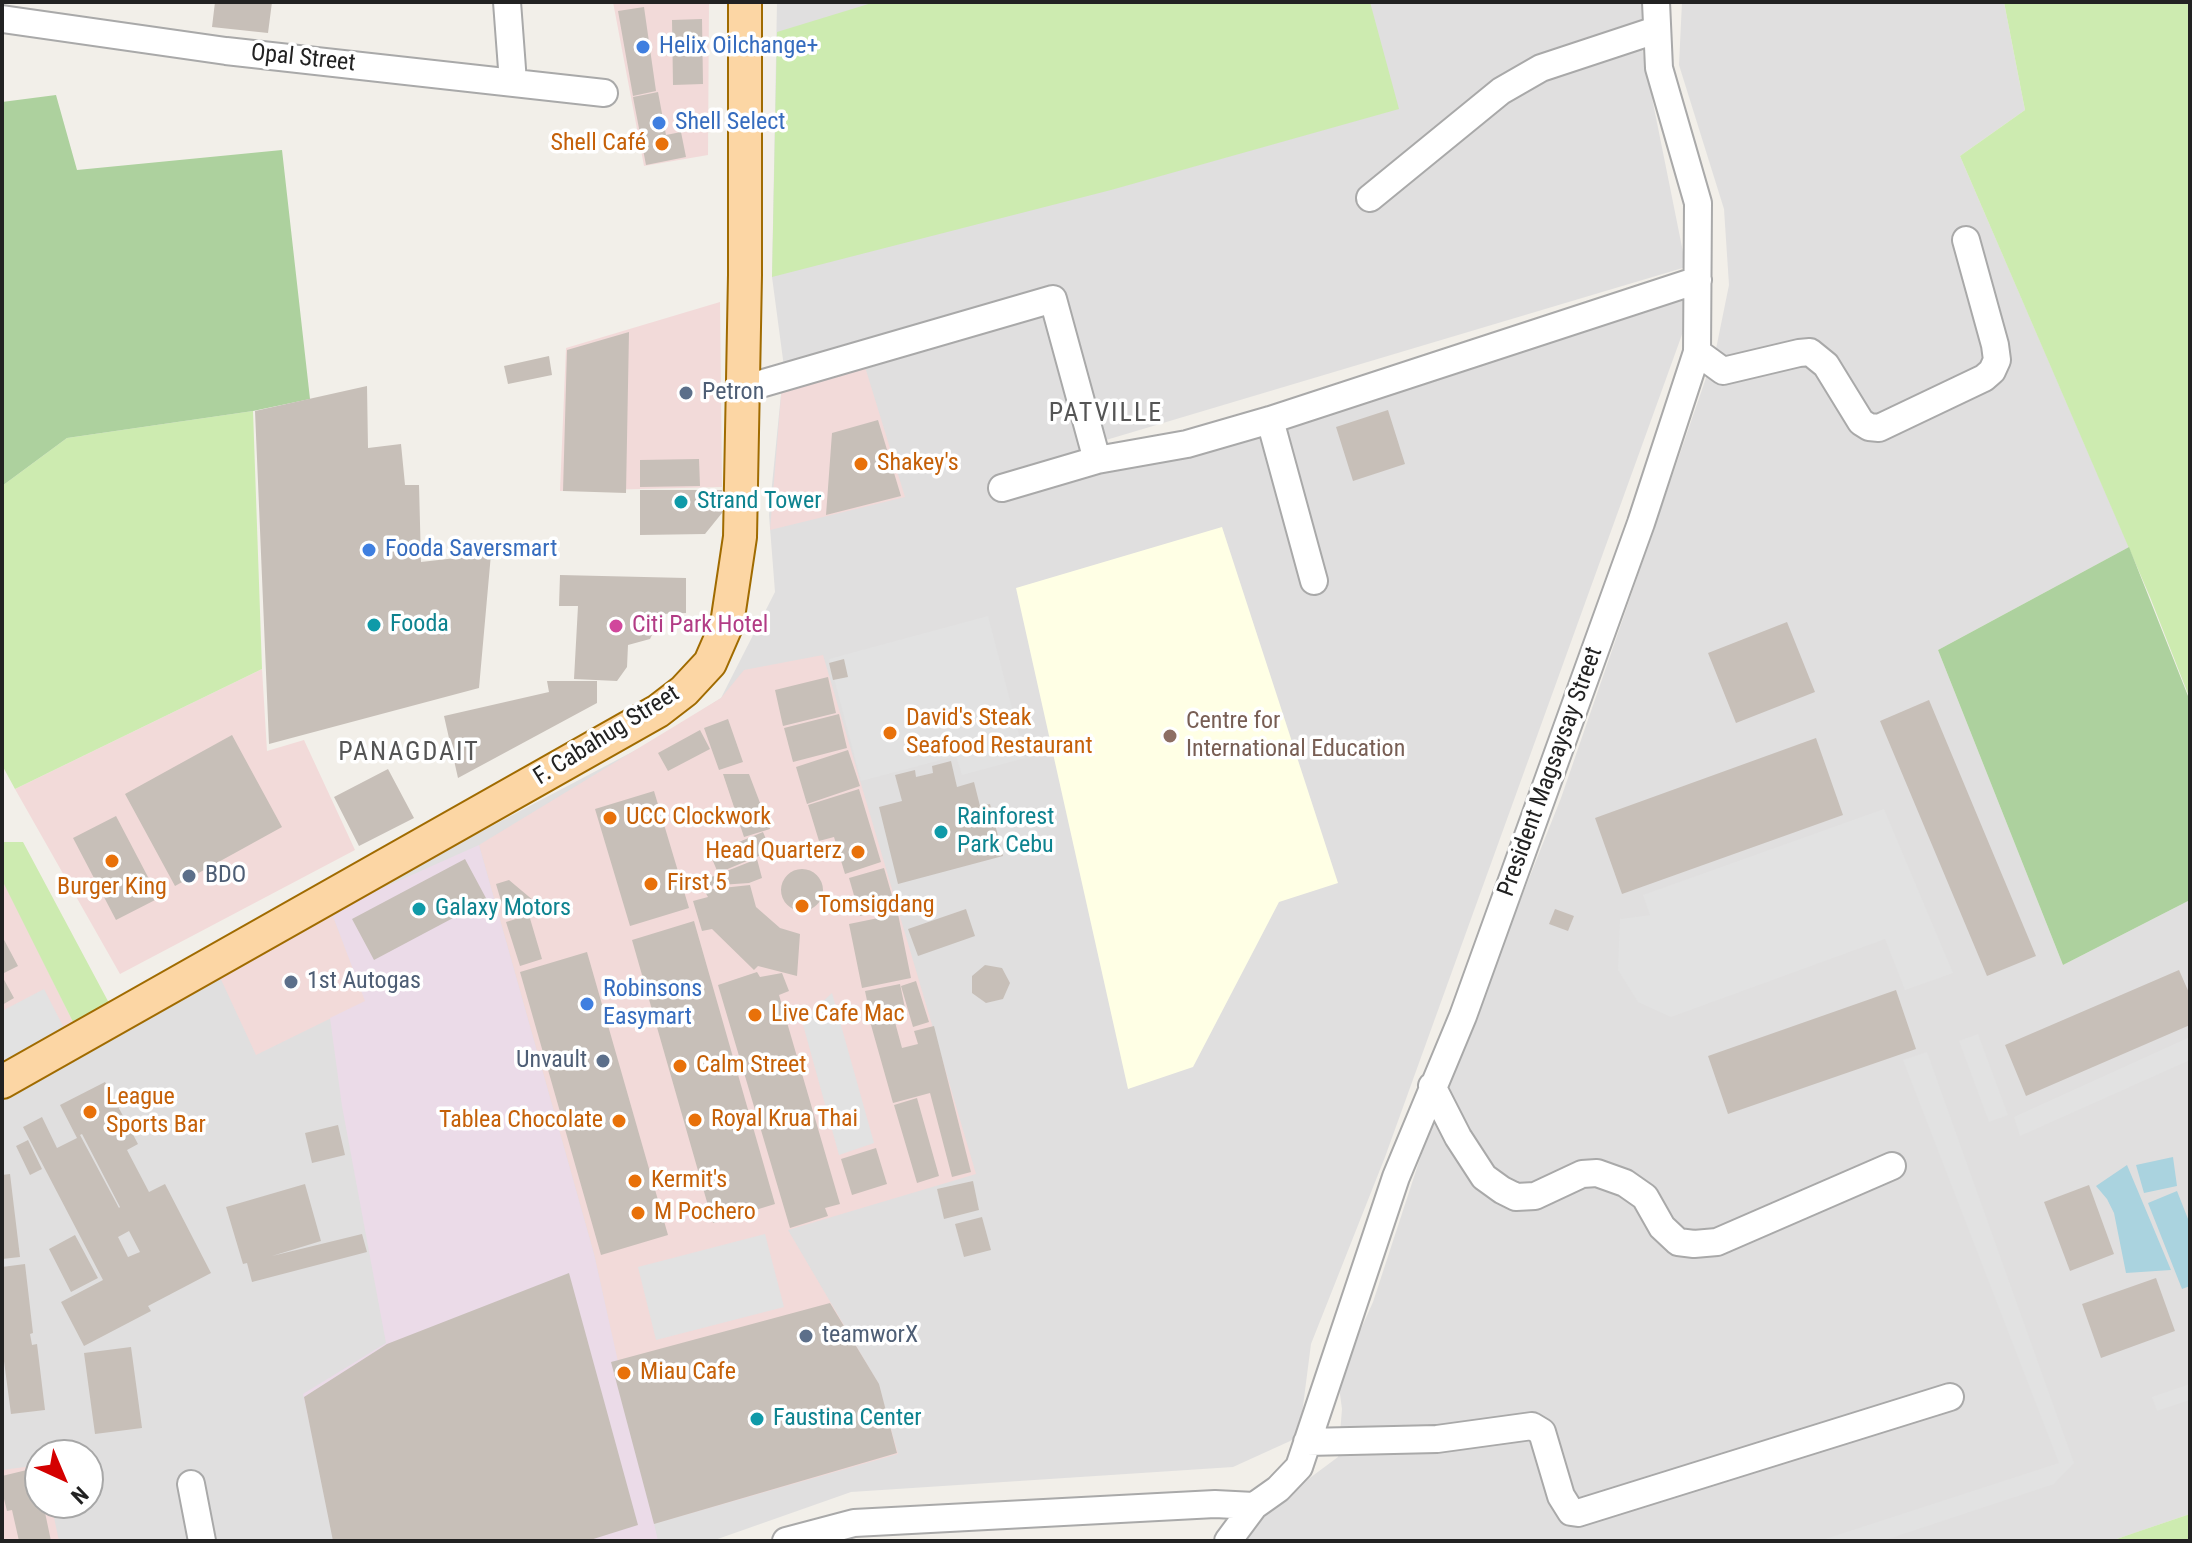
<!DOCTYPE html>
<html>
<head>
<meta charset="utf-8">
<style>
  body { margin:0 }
  #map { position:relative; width:2192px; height:1543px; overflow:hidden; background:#f2efe9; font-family:"Roboto Condensed",sans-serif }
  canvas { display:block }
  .frame { position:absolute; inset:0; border:4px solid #222; pointer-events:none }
  .north { position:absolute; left:24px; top:1439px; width:80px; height:80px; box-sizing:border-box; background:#fff; border:2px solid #a7a7a7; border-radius:50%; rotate:136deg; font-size:22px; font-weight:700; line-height:32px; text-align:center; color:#222 }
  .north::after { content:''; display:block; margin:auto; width:28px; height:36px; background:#d40000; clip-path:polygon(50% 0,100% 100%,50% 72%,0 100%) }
</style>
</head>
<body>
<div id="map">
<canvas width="2192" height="1543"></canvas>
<div class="frame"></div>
<div class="north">N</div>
</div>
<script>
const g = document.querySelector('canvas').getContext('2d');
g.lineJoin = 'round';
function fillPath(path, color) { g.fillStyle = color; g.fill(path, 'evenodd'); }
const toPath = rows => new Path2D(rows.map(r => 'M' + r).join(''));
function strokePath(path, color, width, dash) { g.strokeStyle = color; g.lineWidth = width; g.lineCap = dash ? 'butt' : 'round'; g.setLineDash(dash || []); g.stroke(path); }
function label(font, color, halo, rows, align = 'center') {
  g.font = font + ' "Roboto Condensed",sans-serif'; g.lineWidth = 7; g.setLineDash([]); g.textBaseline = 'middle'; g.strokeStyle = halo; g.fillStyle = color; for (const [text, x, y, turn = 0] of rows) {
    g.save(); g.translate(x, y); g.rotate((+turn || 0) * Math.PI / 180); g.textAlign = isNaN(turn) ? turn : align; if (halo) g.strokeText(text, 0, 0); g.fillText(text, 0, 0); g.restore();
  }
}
const residential = toPath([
  [777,2,1645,2,1642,48,1686,267,1106,440,1061,288,784,367,772,277],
  [1682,2,2004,2,2025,110,1960,156,2129,547,1938,650,2063,965,2190,900,2190,1514,2111,1541,1244,1541,1256,1518,1338,1457,1342,1409,1338,1380,1373,1302,1431,1125,1561,798,1716,349,1729,285,1724,209,1679,65],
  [1686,289,1684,329,1385,1157,1311,1344,1299,1437,1233,1467,851,1492,712,1541,2,1541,2,1084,651,742,721,698,775,592,769,515,782,384,1044,302,1090,465],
  [40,1455,88,1455,88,1503,40,1503]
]);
const commercial = toPath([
  [613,2,709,2,708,155,644,166],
  [720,302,722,487,560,491,566,348],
  [862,357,905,497,770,530,782,384],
  [823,655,976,1174,788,1230,878,1383,898,1454,653,1524,594,1254,479,845,721,698,744,670],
  [262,669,267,751,304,740,355,850,120,974,15,789],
  [3,879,73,1022,2,1062,2,880],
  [331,911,366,1001,256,1055,218,973],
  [40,1465,40,1503,51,1503,59,1541,2,1541,2,1470]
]);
const industrial = toPath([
  [479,845,594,1254,658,1541,335,1541,303,1394,386,1343,342,1106,330,1018,365,1001,331,911]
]);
const education = toPath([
  [1222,527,1338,883,1279,902,1193,1067,1128,1089,1016,588]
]);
const grass = toPath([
  [875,2,1370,2,1399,109,1111,190,772,277,777,32],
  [2004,2,2190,2,2190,699,2150,597,1960,156,2025,110],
  [253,411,262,669,15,789,2,765,2,486,67,438],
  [2,842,23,842,109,1003,73,1022,2,880],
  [2190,1514,2190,1541,2111,1541,2134,1533]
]);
const forest = toPath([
  [56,95,77,170,282,150,310,399,253,411,67,438,2,486,2,102],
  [2129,547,2190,701,2190,900,2063,965,1938,650]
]);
const parking = toPath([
  [988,616,1025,758,962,775,956,756,861,781,829,659],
  [1884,809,1953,973,1905,990,1885,939,1671,1017,1638,1002,1618,970,1620,919,1650,915,1643,895],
  [44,989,64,1028,2,1062,2,1011],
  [832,993,874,1143,839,1155,802,1021],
  [1978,1034,2008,1115,1989,1122,1959,1041],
  [2190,1037,2190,1060,2020,1136,2014,1117],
  [1927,1052,2074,1463,2054,1484,1882,1541,1819,1541,2059,1463,1903,1060],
  [765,1234,784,1307,656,1340,638,1267],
  [2190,1384,2190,1400,2157,1411,2152,1397]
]);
const water = toPath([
  [2173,1157,2177,1186,2144,1193,2136,1165],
  [2127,1165,2171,1270,2126,1273,2114,1213,2107,1199,2096,1186],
  [2177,1191,2190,1224,2190,1286,2182,1289,2148,1203]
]);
const building = toPath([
  [215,2,272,2,268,33,212,27],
  [644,7,656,91,633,96,618,11],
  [702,19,703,84,673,85,672,20],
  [658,92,666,135,681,132,686,157,646,165,633,97],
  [629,332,626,493,563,491,567,350],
  [549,356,552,375,508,384,504,366],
  [367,386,368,448,401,444,405,485,419,485,421,562,491,554,479,688,269,744,255,411],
  [1388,410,1405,464,1353,481,1336,427],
  [878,420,901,496,826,515,832,433],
  [699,459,700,486,640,487,640,460],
  [640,490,722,490,722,513,705,534,640,535],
  [560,575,686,578,686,613,662,614,650,639,628,645,627,667,617,681,574,679,578,606,559,606],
  [1787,622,1815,692,1736,723,1708,653],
  [844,659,848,677,833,680,829,663],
  [828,677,836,713,783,726,775,690],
  [547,681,597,681,597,703,458,778,444,716,549,692],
  [1929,700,2036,956,1987,976,1880,721],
  [839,714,847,748,793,762,784,728],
  [728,719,743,762,719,770,704,728],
  [700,730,710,749,668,771,658,753],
  [232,735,282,827,175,886,125,794],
  [1816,738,1843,815,1622,894,1595,818],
  [848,750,860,786,807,804,796,767],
  [951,761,957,787,974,782,980,806,990,804,1003,856,898,884,879,807,902,801,895,775,915,770,916,777,933,773,932,766],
  [388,769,414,818,359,846,334,797],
  [723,774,749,774,770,829,744,837],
  [859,789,881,862,845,874,834,837,819,841,808,805],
  [654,791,689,908,630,926,595,809],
  [116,816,159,898,116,920,73,838],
  [763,832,771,851,718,873,710,854],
  [465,859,487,900,374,960,352,919],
  [757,859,762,878,749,883,706,886,704,880],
  [884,868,895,906,860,916,849,878],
  '781 890a21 21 0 1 1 42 0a21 21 0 1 1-42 0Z',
  [509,880,534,901,504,911,496,884],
  [750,885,756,907,780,928,800,934,797,976,758,966,754,970,712,929,702,931,693,901,708,897,704,890],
  [966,909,975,936,918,956,908,929],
  [1555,909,1574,916,1568,931,1549,924],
  [898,914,911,978,862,988,849,924],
  [529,915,542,959,520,966,506,922],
  [694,921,775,1204,713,1223,632,940],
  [2,936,18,966,2,974],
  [587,952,668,1235,601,1255,520,972],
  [985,965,1002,968,1010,983,1003,999,986,1003,972,993,972,976],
  [2179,970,2190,995,2190,1025,2026,1096,2005,1045],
  [757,972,760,977,782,973,789,991,779,995,840,1204,825,1208,828,1216,790,1228,718,985],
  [2,976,14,998,2,1005],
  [916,981,929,1022,913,1027,901,986],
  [900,984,905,1008,870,1015,865,991],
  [1896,990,1916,1049,1728,1114,1708,1056],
  [892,1011,902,1048,918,1044,914,1031,934,1026,971,1172,952,1177,930,1093,893,1103,869,1018],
  [105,1082,138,1144,127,1150,149,1192,165,1184,211,1273,148,1306,151,1311,84,1346,61,1302,103,1280,23,1127,42,1117,57,1148,77,1138,60,1105],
  [82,1134,120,1207,119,1208,80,1135],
  [129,1231,140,1252,128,1257,118,1237],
  [917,1098,939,1176,917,1183,894,1105],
  [338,1125,345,1155,312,1163,305,1133],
  [28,1140,42,1169,30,1175,16,1146],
  [876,1148,887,1184,852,1195,841,1159],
  [10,1174,20,1257,2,1259,2,1175],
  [973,1181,979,1210,944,1219,937,1189],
  [305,1184,321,1241,272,1256,362,1234,367,1252,252,1282,247,1263,243,1264,226,1207],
  [2089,1185,2114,1254,2070,1271,2044,1202],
  [982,1217,991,1250,964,1257,955,1224],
  [75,1235,98,1278,71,1292,49,1249],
  [25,1264,33,1333,30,1334,32,1345,37,1344,45,1410,11,1414,2,1346,2,1267],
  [569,1273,638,1525,587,1541,333,1541,304,1397,387,1344],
  [2156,1278,2175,1331,2101,1358,2082,1304],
  [830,1303,879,1384,897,1453,654,1524,611,1362],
  [131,1347,142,1428,95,1434,84,1353],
  [35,1468,40,1503,43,1503,51,1541,19,1541,12,1510,7,1511,2,1491,2,1476]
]);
const minor = toPath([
  [507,2,513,82],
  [2,19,226,51,604,93],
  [1370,198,1501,91,1541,68,1656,30],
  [1697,352,1723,371,1799,353,1810,352,1826,365,1861,422,1869,427,1879,428,1984,378,1992,371,1997,360,1995,345,1966,240],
  [743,389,1053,299,1097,460],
  [1270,420,1314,581],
  [1002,488,1097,460,1187,444,1270,420,1698,280],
  [1432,1086,1458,1137,1484,1177,1502,1190,1516,1197,1535,1196,1582,1174,1597,1173,1625,1183,1645,1197,1662,1227,1678,1242,1694,1244,1717,1242,1892,1166],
  [1307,1442,1437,1439,1532,1426,1542,1432,1561,1496,1571,1512,1578,1513,1950,1397],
  [191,1484,202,1541],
  [786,1541,854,1523,1215,1504,1254,1506],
  [1228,1541,1254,1506,1278,1489,1299,1467,1396,1177,1463,1016,1641,523,1697,352,1698,203,1659,68,1656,2]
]);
const major = toPath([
  [2,1082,658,711,684,691,710,663,727,624,740,537,745,275,745,2]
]);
const markers = [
  [643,47,8,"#3f7fe0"],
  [659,123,8,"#3f7fe0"],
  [662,144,8,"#e8710a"],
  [686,393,8,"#5c6f8a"],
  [861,464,8,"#e8710a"],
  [681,502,8,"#0f9aa8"],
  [369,550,8,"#3f7fe0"],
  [374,625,8,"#0f9aa8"],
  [616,626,8,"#d1479c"],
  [890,733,8,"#e8710a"],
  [1170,736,8,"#8d6e63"],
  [610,818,8,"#e8710a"],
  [941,832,8,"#0f9aa8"],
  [858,852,8,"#e8710a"],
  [112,861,8,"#e8710a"],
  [189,876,8,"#5c6f8a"],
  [651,884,8,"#e8710a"],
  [802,906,8,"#e8710a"],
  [419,909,8,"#0f9aa8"],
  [291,982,8,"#5c6f8a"],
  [587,1004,8,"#3f7fe0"],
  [755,1015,8,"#e8710a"],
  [603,1061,8,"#5c6f8a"],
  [680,1066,8,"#e8710a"],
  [90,1112,8,"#e8710a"],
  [695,1120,8,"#e8710a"],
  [619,1121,8,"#e8710a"],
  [635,1181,8,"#e8710a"],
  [638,1213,8,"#e8710a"],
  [806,1336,8,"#5c6f8a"],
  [624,1373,8,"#e8710a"],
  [757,1419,8,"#0f9aa8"]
];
const shopNames = [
  ["Helix Oilchange+",659,47],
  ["Shell Select",675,123],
  ["Fooda Saversmart",385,550],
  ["Robinsons",603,990],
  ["Easymart",603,1018]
];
const streetNames = [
  ["Opal Street",303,59,6],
  ["F. Cabahug Street",607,736,-32],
  ["President Magsaysay Street",1551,772,-70]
];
const foodNames = [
  ["Shell Café",646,144,"right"],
  ["Shakey's",877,464],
  ["David's Steak",906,719],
  ["Seafood Restaurant",906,747],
  ["UCC Clockwork",626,818],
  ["Head Quarterz",842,852,"right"],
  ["First 5",667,884],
  ["Burger King",112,888,"center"],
  ["Tomsigdang",818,906],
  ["Live Cafe Mac",771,1015],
  ["Calm Street",696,1066],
  ["League",106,1098],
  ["Sports Bar",106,1126],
  ["Royal Krua Thai",711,1120],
  ["Tablea Chocolate",603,1121,"right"],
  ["Kermit's",651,1181],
  ["M Pochero",654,1213],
  ["Miau Cafe",640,1373]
];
const serviceNames = [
  ["Petron",702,393],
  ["BDO",205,876],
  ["1st Autogas",307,982],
  ["Unvault",587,1061,"right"],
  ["teamworX",822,1336]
];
const cultureNames = [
  ["Strand Tower",697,502],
  ["Fooda",390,625],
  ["Rainforest",957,818],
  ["Park Cebu",957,846],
  ["Galaxy Motors",435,909],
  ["Faustina Center",773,1419]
];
const hotelNames = [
  ["Citi Park Hotel",632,626]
];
const educationNames = [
  ["Centre for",1186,722],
  ["International Education",1186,750]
];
const neighbourhoodNames = [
  ["PATVILLE",1106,414],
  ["PANAGDAIT",409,753]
];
fillPath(residential, '#e0dfdf');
fillPath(commercial, '#f2dad9');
fillPath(industrial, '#ebdbe8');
fillPath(education, '#ffffe5');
fillPath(grass, '#cdebb0');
fillPath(forest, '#add19e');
fillPath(parking, '#e2e2e2');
fillPath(water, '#aad3df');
fillPath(building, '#c7bfb8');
strokePath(minor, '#a9a9a9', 30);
strokePath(major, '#a06b00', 36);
strokePath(minor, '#fff', 26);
strokePath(major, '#fcd6a4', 32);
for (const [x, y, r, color] of markers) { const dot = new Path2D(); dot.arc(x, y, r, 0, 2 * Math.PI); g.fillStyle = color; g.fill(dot); strokePath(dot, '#fff', 3); }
label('24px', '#366cbe', '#fff', shopNames, 'left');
label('24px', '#222', '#fff', streetNames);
label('24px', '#c56008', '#fff', foodNames, 'left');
label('24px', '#4e5e75', '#fff', serviceNames, 'left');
label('24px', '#0d838f', '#fff', cultureNames, 'left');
label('24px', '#b23c85', '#fff', hotelNames, 'left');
label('24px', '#785e54', '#fff', educationNames, 'left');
g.letterSpacing = '2px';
label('26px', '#555', '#fff', neighbourhoodNames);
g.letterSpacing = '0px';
</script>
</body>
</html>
